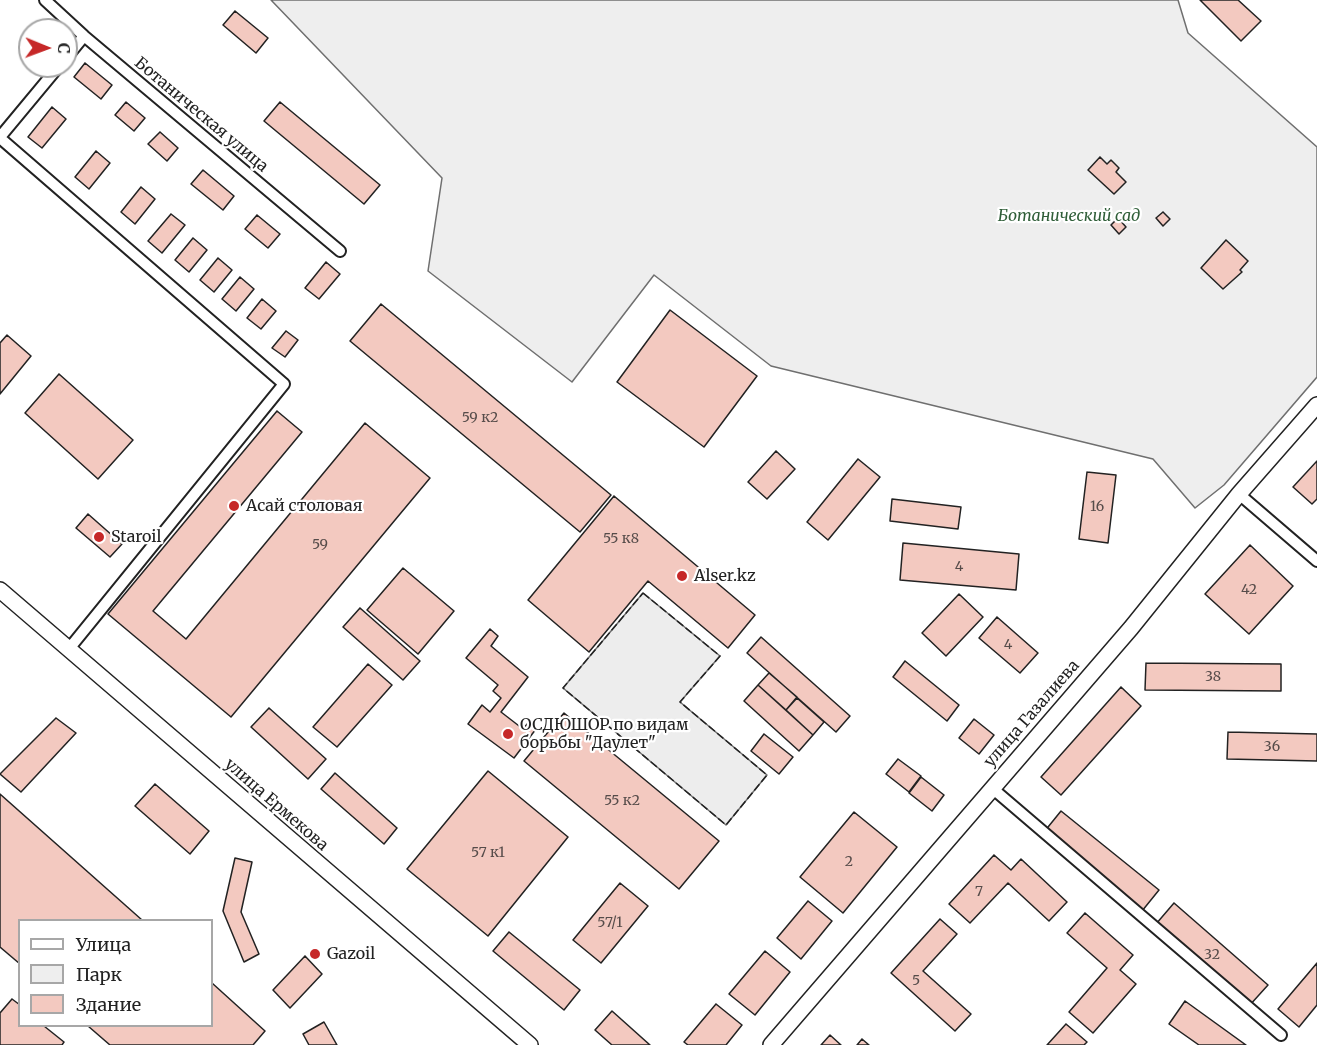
<!DOCTYPE html>
<html>
<head>
<meta charset="utf-8">
<style>
  body { margin:0 }
  #map { position:relative; width:1317px; height:1045px; overflow:hidden; background:#fff; font-family:Merriweather,serif }
  canvas { display:block }
  .legend { position:absolute; left:18px; top:919px; width:195px; height:108px; box-sizing:border-box; background:#fff; border:2px solid #a7a7a7; margin:0; padding:8px 10px; list-style:none; font-size:18px; color:#222 }
  .legend li { display:flex; align-items:center; gap:12px; height:30px }
  .legend b { width:30px; border:2px solid #a7a7a7 }
  .north { position:absolute; left:18px; top:18px; width:60px; height:60px; box-sizing:border-box; background:#fff; border:2px solid #a7a7a7; border-radius:50%; rotate:91deg; font-size:16px; font-weight:700; line-height:24px; text-align:center; color:#222 }
  .north::after { content:''; display:block; margin:auto; width:21px; height:27px; background:#c62828; clip-path:polygon(50% 0,100% 100%,50% 72%,0 100%) }
</style>
</head>
<body>
<div id="map">
<canvas width="1317" height="1045"></canvas>
<ul class="legend">
<li><b style="height:8px;background:#fff"></b>Улица</li>
<li><b style="height:16px;background:#eee"></b>Парк</li>
<li><b style="height:16px;background:#f3c9c0"></b>Здание</li>
</ul>
<div class="north">С</div>
</div>
<script>
const g = document.querySelector('canvas').getContext('2d');
g.lineJoin = 'round';
function fillPath(path, color) { g.fillStyle = color; g.fill(path, 'evenodd'); }
const toPath = rows => new Path2D(rows.map(r => 'M' + r).join(''));
function strokePath(path, color, width, dash) { g.strokeStyle = color; g.lineWidth = width; g.lineCap = dash ? 'butt' : 'round'; g.setLineDash(dash || []); g.stroke(path); }
function label(font, color, halo, rows, align = 'center') {
  g.font = font + ' Merriweather,serif'; g.lineWidth = 4.5; g.setLineDash([]); g.textBaseline = 'middle'; g.strokeStyle = halo; g.fillStyle = color; for (const [text, x, y, turn = 0] of rows) {
    g.save(); g.translate(x, y); g.rotate((+turn || 0) * Math.PI / 180); g.textAlign = isNaN(turn) ? turn : align; if (halo) g.strokeText(text, 0, 0); g.fillText(text, 0, 0); g.restore();
  }
}
const green = toPath([
  [271,0,1178,0,1188,33,1317,147,1317,377,1224,485,1195,508,1153,459,771,366,654,275,572,382,428,271,442,178,271,0]
]);
const parking = toPath([
  [643,593,720,656,680,702,767,775,726,825,563,688,643,593]
]);
const building = toPath([
  [1200,0,1238,0,1261,21,1241,41,1200,0],
  [235,11,268,38,256,53,223,25,235,11],
  [40,21,51,30,32,30,40,21],
  [30,33,30,51,21,43,30,33],
  [85,63,112,85,101,99,74,77,85,63],
  [126,102,145,118,134,131,115,115,126,102],
  [280,102,380,185,364,204,264,121,280,102],
  [52,107,66,119,42,148,28,137,52,107],
  [160,132,178,148,167,161,148,144,160,132],
  [96,151,110,163,89,189,75,177,96,151],
  [1100,157,1107,164,1111,160,1119,168,1116,172,1126,182,1114,194,1088,170,1100,157],
  [203,170,234,196,223,210,191,184,203,170],
  [141,187,155,199,135,224,121,212,141,187],
  [1163,212,1170,219,1163,226,1156,218,1163,212],
  [171,214,185,225,162,253,148,241,171,214],
  [257,215,280,234,268,248,245,229,257,215],
  [1118,218,1126,227,1119,234,1111,225,1118,218],
  [193,238,207,250,189,272,175,260,193,238],
  [1226,240,1248,261,1240,270,1242,272,1223,289,1201,268,1226,240],
  [218,258,232,270,214,292,200,280,218,258],
  [326,262,340,274,319,299,305,288,326,262],
  [240,277,254,289,236,311,222,299,240,277],
  [262,299,276,311,261,329,247,318,262,299],
  [381,304,611,495,580,532,350,341,381,304],
  [670,310,757,376,704,447,617,382,670,310],
  [286,331,298,340,285,357,272,348,286,331],
  [7,335,31,356,0,394,0,343,7,335],
  [59,374,133,440,98,479,25,413,59,374],
  [277,411,302,432,153,611,186,639,365,423,430,478,231,717,108,614,277,411],
  [776,451,795,469,767,499,748,482,776,451],
  [858,459,880,477,828,540,807,522,858,459],
  [1317,461,1317,499,1312,504,1293,487,1317,461],
  [1087,472,1116,475,1108,543,1079,539,1087,472],
  [614,496,755,615,728,648,648,581,589,652,528,600,614,496],
  [892,499,961,507,958,529,890,521,892,499],
  [88,514,122,544,110,557,76,528,88,514],
  [903,543,1019,554,1016,590,900,580,903,543],
  [1250,545,1293,586,1249,634,1205,594,1250,545],
  [403,568,454,611,418,654,367,610,403,568],
  [959,594,983,617,946,656,922,633,959,594],
  [360,608,420,661,403,680,343,627,360,608],
  [997,617,1038,653,1020,673,979,638,997,617],
  [490,629,498,636,491,646,528,677,501,712,523,729,528,723,536,729,514,758,468,724,482,705,490,712,501,698,493,691,498,685,466,658,490,629],
  [761,637,850,716,836,732,747,653,761,637],
  [905,661,959,705,947,721,893,677,905,661],
  [1146,663,1281,664,1281,691,1145,690,1146,663],
  [368,664,392,685,337,747,313,727,368,664],
  [769,673,797,697,786,710,758,685,769,673],
  [758,685,813,735,799,751,744,701,758,685],
  [1121,687,1141,706,1061,795,1041,777,1121,687],
  [797,698,824,722,813,735,786,710,797,698],
  [269,708,326,759,308,779,251,727,269,708],
  [564,713,719,841,679,889,524,761,564,713],
  [56,718,76,733,21,792,0,774,56,718],
  [974,719,994,735,979,754,959,738,974,719],
  [1228,732,1317,734,1317,761,1227,759,1228,732],
  [764,734,793,757,779,774,751,751,764,734],
  [898,759,921,776,909,792,886,774,898,759],
  [488,771,568,837,488,936,407,869,488,771],
  [335,773,397,828,384,844,321,789,335,773],
  [921,777,944,795,932,811,909,793,921,777],
  [155,784,209,831,190,854,135,806,155,784],
  [0,794,142,920,20,920,20,964,0,947,0,794],
  [1061,811,1159,890,1142,911,1044,832,1061,811],
  [854,812,897,847,843,913,800,877,854,812],
  [994,855,1011,870,1021,859,1067,902,1049,921,1008,883,970,923,949,904,994,855],
  [235,858,252,862,241,912,259,954,244,962,223,911,235,858],
  [620,883,648,906,601,963,573,940,620,883],
  [808,901,832,921,801,959,777,938,808,901],
  [1174,903,1268,985,1249,1006,1156,924,1174,903],
  [1085,913,1133,955,1120,970,1136,984,1093,1033,1069,1012,1107,968,1067,933,1085,913],
  [940,919,957,934,923,971,971,1014,955,1031,891,973,940,919],
  [509,932,580,990,564,1010,493,951,509,932],
  [765,951,790,972,755,1015,729,994,765,951],
  [305,956,322,974,290,1008,273,990,305,956],
  [1317,963,1317,1005,1299,1027,1278,1009,1317,963],
  [212,983,265,1031,253,1045,110,1045,88,1026,212,1026,212,983],
  [12,999,20,1005,20,1026,44,1026,64,1042,62,1045,0,1045,0,1013,12,999],
  [1185,1001,1246,1045,1199,1045,1169,1024,1185,1001],
  [716,1004,742,1025,726,1045,688,1045,684,1042,716,1004],
  [612,1011,650,1045,612,1045,595,1030,612,1011],
  [324,1022,337,1045,309,1045,303,1034,324,1022],
  [1066,1024,1087,1042,1084,1045,1047,1045,1066,1024],
  [830,1035,841,1045,821,1045,830,1035],
  [862,1039,869,1045,857,1045,862,1039]
]);
const street = toPath([
  [45,0,84,36,340,251],
  [66,58,84,36],
  [0,137,59,66],
  [0,138,284,384,68,650],
  [1239,494,1317,561],
  [992,788,1281,1035]
]);
const secondary = toPath([
  [0,590,530,1045],
  [771,1045,1131,628,1239,494,1317,405]
]);
const fence = toPath([
  [643,593,720,656,680,702,767,775,726,825,563,688,643,593]
]);
const markers = [
  [234,506,6,"#c62828"],
  [99,537,6,"#c62828"],
  [682,576,6,"#c62828"],
  [508,734,6,"#c62828"],
  [315,954,6,"#c62828"]
];
const numberNames = [
  ["59 к2",480,418],
  ["16",1097,507],
  ["55 к8",621,539],
  ["59",320,545],
  ["4",959,567],
  ["42",1249,590],
  ["4",1008,645],
  ["38",1213,677],
  ["36",1272,747],
  ["55 к2",622,801],
  ["57 к1",488,853],
  ["2",849,862],
  ["7",979,892],
  ["57/1",610,923],
  ["32",1212,955],
  ["5",916,981]
];
const streetNames = [
  ["Ботаническая улица",201,115,40],
  ["улица Газалиева",1032,714,-49],
  ["улица Ермекова",276,805,41]
];
const parkNames = [
  ["Ботанический сад",1069,216]
];
const poiNames = [
  ["Асай столовая",246,506],
  ["Staroil",111,537],
  ["Alser.kz",694,576],
  ["ОСДЮШОР по видам",520,725],
  ["борьбы \"Даулет\"",520,743],
  ["Gazoil",327,954]
];
fillPath(green, '#eee');
strokePath(green, '#6f6f6f', 1.5);
fillPath(parking, '#ededed');
strokePath(parking, '#6f6f6f', 1.5);
fillPath(building, '#f3c9c0');
strokePath(building, '#222', 1.5);
strokePath(street, '#222', 14);
strokePath(secondary, '#222', 18);
strokePath(street, '#fff', 10);
strokePath(secondary, '#fff', 15);
strokePath(fence, '#222', 1.5, [8, 3]);
for (const [x, y, r, color] of markers) { const dot = new Path2D(); dot.arc(x, y, r, 0, 2 * Math.PI); g.fillStyle = color; g.fill(dot); strokePath(dot, '#fff', 2); }
label('14px', '#564c4a', null, numberNames);
label('16px', '#222', '#fff', streetNames);
label('italic 16px', '#2f5e38', '#fff', parkNames);
label('16px', '#222', '#fff', poiNames, 'left');
</script>
</body>
</html>
